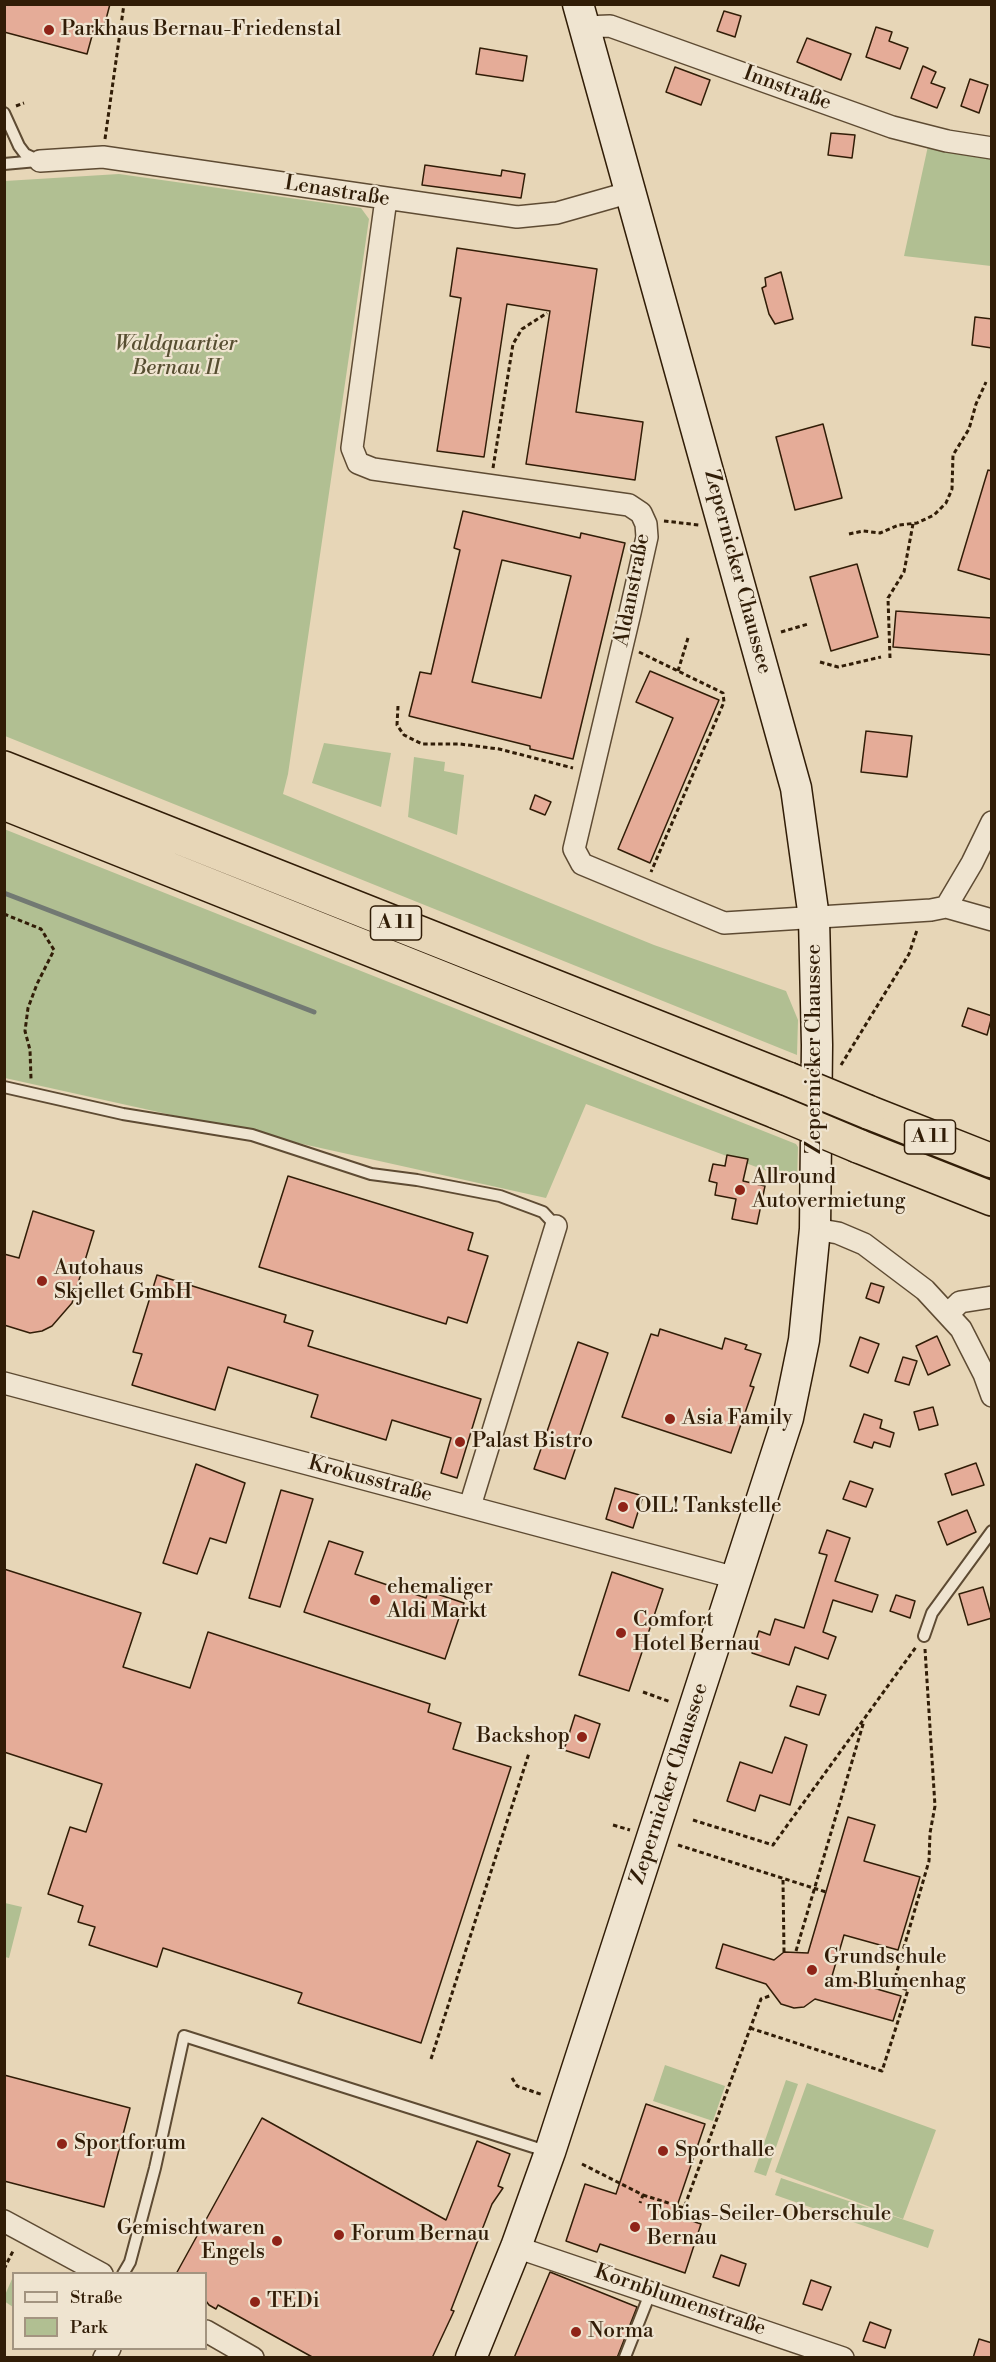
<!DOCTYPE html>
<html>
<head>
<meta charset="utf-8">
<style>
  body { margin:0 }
  #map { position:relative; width:996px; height:2362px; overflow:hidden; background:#e7d6b7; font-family:"Libre Bodoni",serif }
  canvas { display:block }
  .frame { position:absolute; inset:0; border:6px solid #311d07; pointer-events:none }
  .legend { position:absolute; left:12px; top:2272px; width:195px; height:78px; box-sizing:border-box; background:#efe4d0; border:2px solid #a39480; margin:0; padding:8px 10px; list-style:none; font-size:18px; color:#311d07 }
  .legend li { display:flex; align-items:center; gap:12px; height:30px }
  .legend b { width:30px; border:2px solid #a39480 }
</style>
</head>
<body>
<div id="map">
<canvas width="996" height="2362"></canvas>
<div class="frame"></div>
<ul class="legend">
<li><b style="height:8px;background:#efe4d0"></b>Straße</li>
<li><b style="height:16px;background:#b1bf92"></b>Park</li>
</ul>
</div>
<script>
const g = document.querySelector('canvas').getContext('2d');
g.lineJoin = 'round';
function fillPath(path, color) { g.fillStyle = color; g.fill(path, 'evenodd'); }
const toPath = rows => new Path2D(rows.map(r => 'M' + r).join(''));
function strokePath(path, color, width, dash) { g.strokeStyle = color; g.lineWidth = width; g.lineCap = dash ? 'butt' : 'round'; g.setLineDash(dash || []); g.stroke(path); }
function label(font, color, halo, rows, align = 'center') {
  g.font = font + ' "Libre Bodoni",serif'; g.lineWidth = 4.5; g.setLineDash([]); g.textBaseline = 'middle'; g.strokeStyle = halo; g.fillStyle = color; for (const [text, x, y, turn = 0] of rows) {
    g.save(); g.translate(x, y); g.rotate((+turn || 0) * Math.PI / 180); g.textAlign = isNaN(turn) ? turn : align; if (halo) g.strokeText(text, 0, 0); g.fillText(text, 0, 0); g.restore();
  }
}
const green = toPath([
  [928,146,991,153,991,266,904,256],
  [119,174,361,208,369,219,288,774,283,794,654,945,786,991,798,1020,797,1055,5,736,5,181],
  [324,743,391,753,381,807,312,783],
  [414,757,445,762,444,771,464,775,457,835,408,817],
  [4,829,796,1144,798,1147,797,1182,586,1104,546,1198,5,1078],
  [5,1903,22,1907,9,1958,5,1957],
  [665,2065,725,2086,713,2121,653,2101],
  [786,2080,798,2084,766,2176,754,2172],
  [807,2083,936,2130,903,2219,775,2172],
  [781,2178,934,2230,928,2248,775,2195],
  [12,2279,14,2280,13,2307,4,2301,5,2295]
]);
const stream = toPath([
  [4,893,314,1012]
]);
const building = toPath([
  [4,4,110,4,104,27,95,25,87,54,4,32,4,4],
  [724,11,741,16,735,37,717,31,724,11],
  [876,27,892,32,889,41,908,48,900,69,866,57,876,27],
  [807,38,851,54,841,80,797,62,807,38],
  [480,48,527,56,523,81,476,74,480,48],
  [923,66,936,72,931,83,945,88,937,108,911,98,923,66],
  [675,67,710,80,701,105,666,92,675,67],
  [970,79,988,85,979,113,961,106,970,79],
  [831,133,855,135,852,158,828,155,831,133],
  [425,165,501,176,502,170,525,174,521,198,422,185,425,165],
  [457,248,597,269,576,412,643,422,635,480,526,464,550,311,507,304,484,457,437,451,461,298,450,296,457,248],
  [781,272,793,319,775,324,769,314,762,288,766,286,765,278,781,272],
  [975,317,992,319,992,348,972,345,975,317],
  [823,424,842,498,795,510,776,437,823,424],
  [988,470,992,471,992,580,958,570,988,470],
  [463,511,580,538,581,533,625,543,573,759,530,749,530,746,409,716,420,672,431,674,460,550,454,548,463,511],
  [502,560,571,576,541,698,472,682,502,560],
  [857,564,878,637,831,651,810,577,857,564],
  [896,611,992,618,992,655,893,647,896,611],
  [650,671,719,700,650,863,618,849,673,718,636,702,650,671],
  [866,731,912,736,907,777,861,772,866,731],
  [535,795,551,802,545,815,530,809,535,795],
  [968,1008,992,1016,987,1035,962,1026,968,1008],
  [727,1155,748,1159,743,1181,765,1186,757,1224,732,1219,736,1199,715,1195,717,1183,709,1181,713,1164,725,1166,727,1155],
  [288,1176,473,1233,468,1250,488,1256,467,1323,448,1317,446,1324,259,1267,288,1176],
  [33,1211,94,1231,72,1303,52,1326,42,1331,30,1333,4,1325,4,1254,19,1258,33,1211],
  [157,1275,286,1315,284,1322,313,1331,308,1346,481,1399,457,1478,441,1473,451,1438,392,1420,386,1440,311,1417,318,1395,228,1367,215,1410,132,1385,142,1354,133,1352,157,1275],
  [871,1283,884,1287,879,1303,866,1298,871,1283],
  [660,1329,722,1349,725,1338,747,1345,745,1349,761,1354,750,1386,754,1387,731,1453,622,1417,651,1334,658,1336,660,1329],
  [937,1336,950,1365,928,1375,916,1346,937,1336],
  [860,1337,879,1344,868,1373,850,1366,860,1337],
  [578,1342,608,1353,565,1479,534,1469,578,1342],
  [903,1357,917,1361,909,1385,895,1381,903,1357],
  [933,1407,938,1425,919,1430,914,1412,933,1407],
  [864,1414,882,1420,880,1428,894,1433,890,1447,874,1442,872,1448,854,1442,864,1414],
  [976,1463,984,1485,952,1495,945,1474,976,1463],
  [196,1464,245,1483,226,1543,210,1538,197,1574,163,1563,196,1464],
  [850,1481,873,1489,866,1507,843,1499,850,1481],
  [615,1488,643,1496,633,1528,606,1519,615,1488],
  [281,1490,313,1499,280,1607,249,1598,281,1490],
  [967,1510,976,1532,947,1545,938,1522,967,1510],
  [827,1530,850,1538,835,1581,878,1595,872,1612,833,1600,823,1632,836,1637,828,1659,795,1647,789,1665,752,1653,759,1631,770,1635,775,1619,804,1628,827,1555,819,1553,827,1530],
  [329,1541,363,1552,355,1574,426,1598,428,1591,464,1603,445,1659,304,1612,329,1541],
  [4,1569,141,1613,123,1667,190,1688,208,1632,430,1704,428,1712,461,1723,453,1749,511,1767,421,2043,298,2003,302,1993,163,1948,157,1967,89,1945,95,1927,78,1922,83,1906,48,1894,70,1827,86,1832,102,1784,4,1752,4,1569],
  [612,1572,663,1589,629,1691,579,1675,612,1572],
  [983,1587,992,1618,968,1625,959,1594,983,1587],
  [896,1595,915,1601,910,1618,890,1611,896,1595],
  [797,1686,826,1695,819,1715,790,1706,797,1686],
  [575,1715,600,1724,589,1758,564,1750,575,1715],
  [785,1737,807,1745,790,1805,760,1795,755,1811,727,1801,740,1762,772,1773,785,1737],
  [848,1817,875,1825,864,1861,920,1877,898,1950,844,1935,832,1976,901,1996,893,2021,815,1999,804,2007,794,2008,781,2004,766,1984,716,1968,723,1944,774,1960,784,1952,808,1953,848,1817],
  [4,2075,130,2108,104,2207,4,2181,4,2075],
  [646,2104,705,2124,674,2215,701,2224,685,2273,600,2244,597,2252,566,2241,585,2184,616,2194,646,2104],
  [262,2118,446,2220,477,2141,510,2154,498,2186,503,2188,492,2204,451,2310,454,2311,432,2358,314,2358,218,2305,216,2309,209,2305,206,2301,206,2274,176,2274,262,2118],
  [721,2255,746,2264,739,2286,713,2277,721,2255],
  [550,2272,637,2307,617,2358,514,2358,550,2272],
  [811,2280,831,2287,822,2310,803,2304,811,2280],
  [870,2322,891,2330,885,2348,863,2341,870,2322],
  [979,2339,992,2343,992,2358,973,2358,979,2339]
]);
const path = toPath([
  [16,106,24,103],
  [105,139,124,4],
  [493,468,513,344,522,329,547,313],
  [664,521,699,525],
  [849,534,863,531,880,533,899,525,917,523,934,515,946,503,952,489,953,455,969,429,976,404,986,382],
  [781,632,808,624],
  [639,652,723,693,724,702,651,872],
  [890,658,888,598,904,572,913,524],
  [820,662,838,667,881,657],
  [678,671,688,638],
  [398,706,397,725,404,735,422,744,460,744,499,749,573,768],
  [4,914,41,929,54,950,37,984,28,1008,25,1031,30,1050,31,1079],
  [841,1065,909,954,917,930],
  [643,1692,671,1702],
  [693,1820,773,1845,916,1647],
  [613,1825,630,1830],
  [678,1845,826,1892],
  [783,1880,784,1952],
  [796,1951,864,1721],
  [750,2028,882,2071,908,1990,893,1985,929,1861,930,1833,935,1806,925,1649],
  [431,2059,529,1753],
  [512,2078,517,2086,543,2095],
  [582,2164,643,2195,640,2203],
  [643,2195,684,2208,761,1999,772,1995],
  [4,2269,14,2249]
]);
const lane = toPath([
  [4,113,19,146,25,154,40,161],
  [4,164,37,161],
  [4,1087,123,1114,252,1135,371,1174,417,1180,500,1196,543,1212,556,1226],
  [924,1636,932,1613,992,1531],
  [123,2274,130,2262,155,2168,184,2036,549,2152],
  [625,2357,651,2291]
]);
const street = toPath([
  [584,27,610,26,892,127,947,141,992,148],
  [40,161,103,157,517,217,557,213,631,192],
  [386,199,352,448,358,463,373,469,629,505,641,513,646,524,647,537,630,613,574,849,582,864,724,923,931,910,946,907,972,863,992,822],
  [946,907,992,920],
  [815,1229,838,1233,864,1244,925,1290,961,1329,984,1374,992,1396],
  [949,1313,960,1302,992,1297],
  [4,1383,736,1578],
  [470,1506,556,1226],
  [4,2221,102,2274],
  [516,2247,843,2358],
  [206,2331,253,2358],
  [104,2358,110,2348]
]);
const secondary = toPath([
  [471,2358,516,2247,550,2152,788,1418,804,1340,815,1229,817,1045,814,918,796,788,578,4]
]);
const highway = toPath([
  [4,768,788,1079],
  [4,803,777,1112],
  [868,1112,992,1161],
  [858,1146,992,1199]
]);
const highwayBridge = toPath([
  [788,1079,868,1112],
  [777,1112,858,1146]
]);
const markers = [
  [49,30,6,"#8f2418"],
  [740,1190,6,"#8f2418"],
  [42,1281,6,"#8f2418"],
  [670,1419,6,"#8f2418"],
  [460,1442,6,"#8f2418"],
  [623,1507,6,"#8f2418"],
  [375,1600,6,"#8f2418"],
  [621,1633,6,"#8f2418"],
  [582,1737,6,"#8f2418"],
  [812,1970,6,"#8f2418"],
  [62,2144,6,"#8f2418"],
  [663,2151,6,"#8f2418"],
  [635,2227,6,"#8f2418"],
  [339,2235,6,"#8f2418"],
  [277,2241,6,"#8f2418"],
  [255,2302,6,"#8f2418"],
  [576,2332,6,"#8f2418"]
];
const shields = [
  [396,923,51],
  [930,1137,51]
];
const shieldNames = [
  ["A 11",396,923],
  ["A 11",930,1137]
];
const poiNames = [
  ["Parkhaus Bernau-Friedenstal",61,30],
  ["Allround",752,1178],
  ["Autovermietung",752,1202],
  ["Autohaus",54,1269],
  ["Skjellet GmbH",54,1293],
  ["Asia Family",682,1419],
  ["Palast Bistro",472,1442],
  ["OIL! Tankstelle",635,1507],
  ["ehemaliger",387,1588],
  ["Aldi Markt",387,1612],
  ["Comfort",633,1621],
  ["Hotel Bernau",633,1645],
  ["Backshop",570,1737,"right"],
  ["Grundschule",824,1958],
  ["am Blumenhag",824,1982],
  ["Sportforum",74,2144],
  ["Sporthalle",675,2151],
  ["Tobias-Seiler-Oberschule",647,2215],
  ["Bernau",647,2239],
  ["Gemischtwaren",265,2229,"right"],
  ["Engels",265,2253,"right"],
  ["Forum Bernau",351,2235],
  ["TEDi",267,2302],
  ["Norma",588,2332]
];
const streetNames = [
  ["Innstraße",787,89,20],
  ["Lenastraße",337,192,9],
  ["Zepernicker Chaussee",737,572,75],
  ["Aldanstraße",633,590,-79],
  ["Zepernicker Chaussee",815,1049,-90],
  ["Krokusstraße",370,1480,15],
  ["Zepernicker Chaussee",670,1784,-72],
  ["Kornblumenstraße",680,2301,19]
];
const parkNames = [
  ["Waldquartier",176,345],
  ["Bernau II",176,369]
];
fillPath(green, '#b1bf92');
strokePath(stream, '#727973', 5);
fillPath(building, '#e5ac98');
strokePath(building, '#311d07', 1.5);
strokePath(lane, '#5e4b33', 14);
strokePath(street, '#5e4b33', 24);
strokePath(secondary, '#311d07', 33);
strokePath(highway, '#311d07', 36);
strokePath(path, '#311d07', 3, [4.5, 3]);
strokePath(lane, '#efe4d0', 10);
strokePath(street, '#efe4d0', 21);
strokePath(secondary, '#efe4d0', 30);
strokePath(highway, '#e7d6b7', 33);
strokePath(highwayBridge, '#311d07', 36, []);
strokePath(highwayBridge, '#e7d6b7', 33);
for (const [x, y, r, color] of markers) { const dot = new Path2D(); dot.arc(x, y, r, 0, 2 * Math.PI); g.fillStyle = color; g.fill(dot); strokePath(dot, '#efe4d0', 2); }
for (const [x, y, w] of shields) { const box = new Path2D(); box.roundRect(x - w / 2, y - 17, w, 34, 4.5); g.fillStyle = '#efe4d0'; g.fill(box); strokePath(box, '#311d07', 1.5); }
label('bold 20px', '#311d07', null, shieldNames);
label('21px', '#311d07', '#efe4d0', poiNames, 'left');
label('21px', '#311d07', '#efe4d0', streetNames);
label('italic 21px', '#574e31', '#efe4d0', parkNames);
</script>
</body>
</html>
